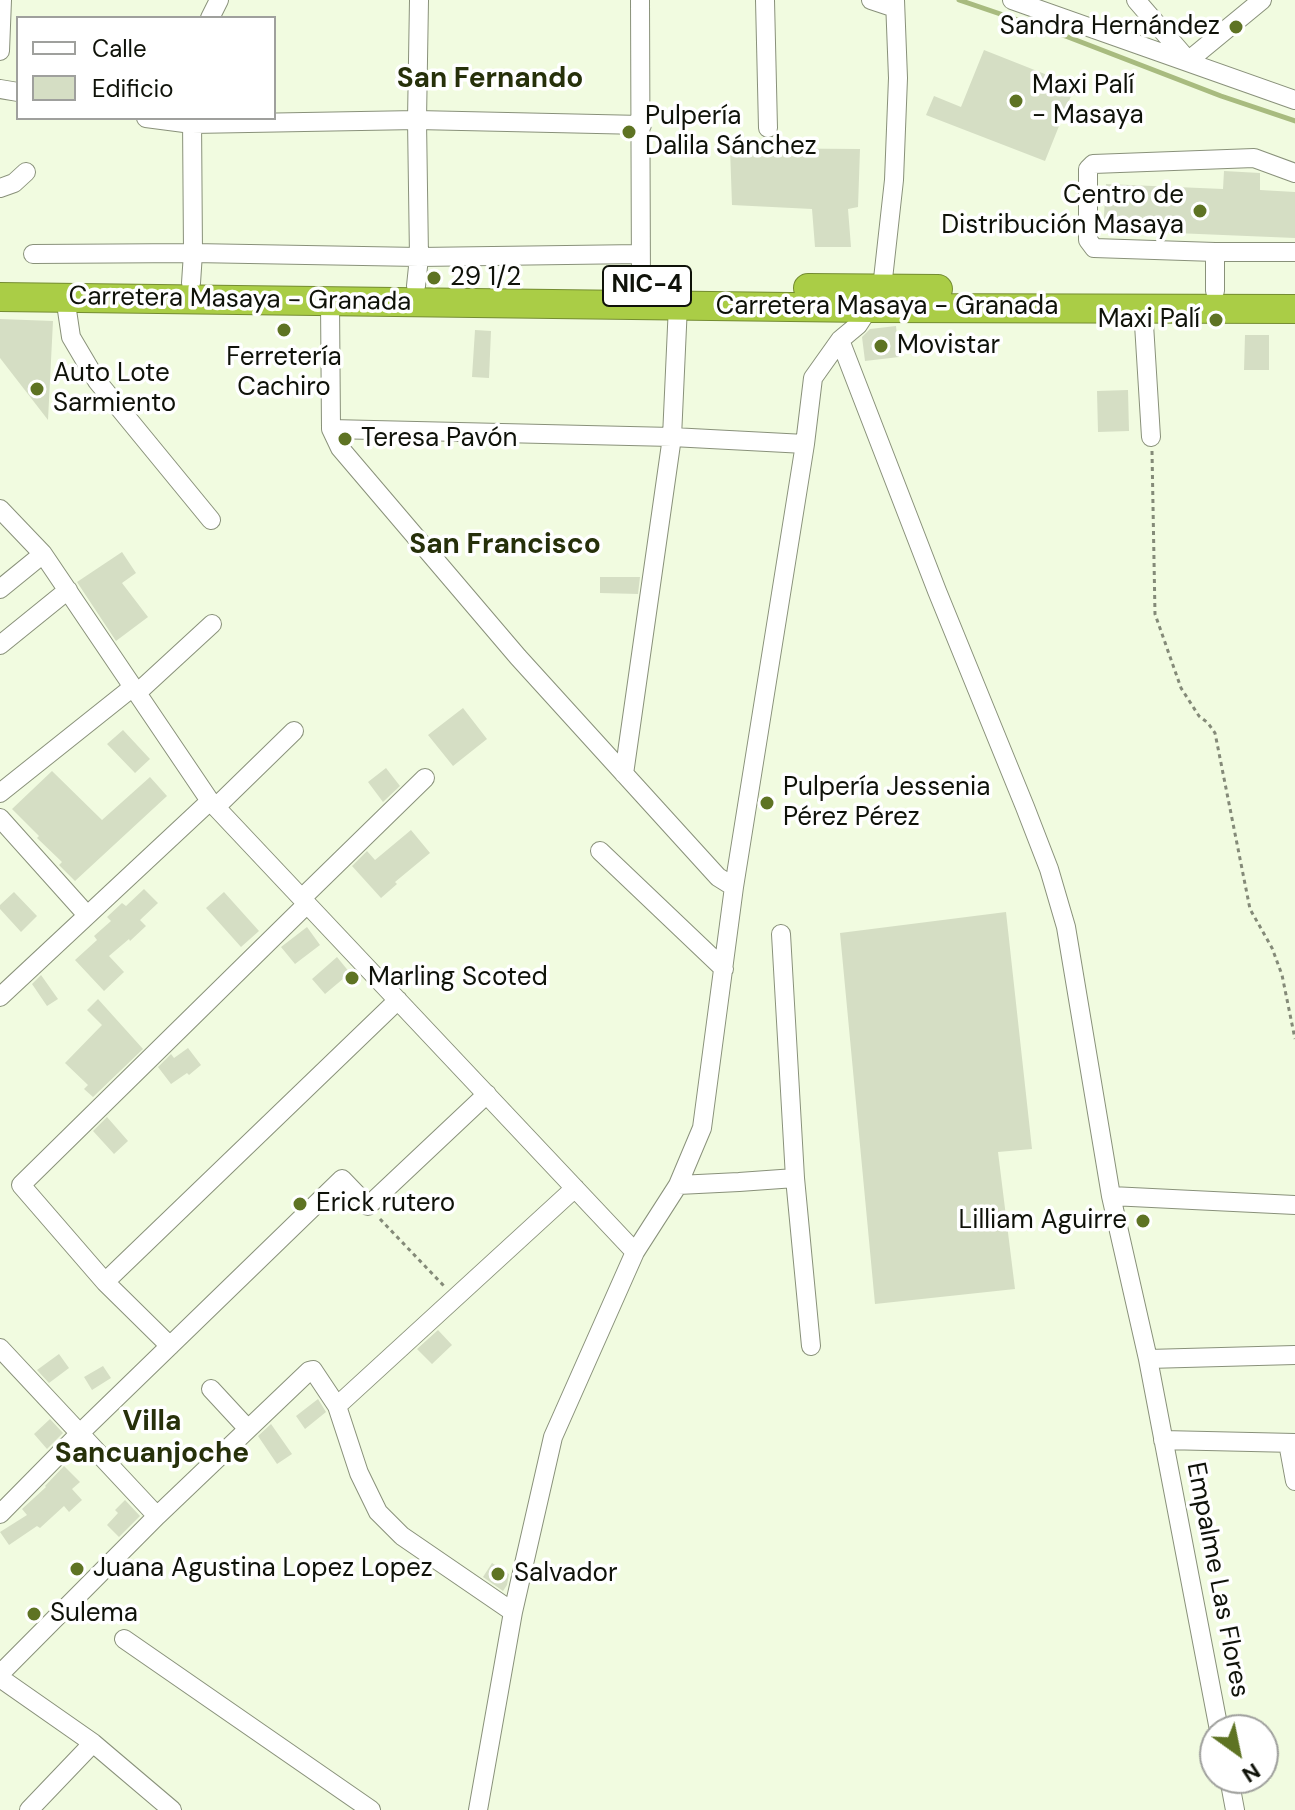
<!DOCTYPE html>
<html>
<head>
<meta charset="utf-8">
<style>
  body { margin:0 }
  #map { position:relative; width:1295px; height:1810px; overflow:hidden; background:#f1fbe0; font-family:"DM Sans",sans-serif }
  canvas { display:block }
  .legend { position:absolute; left:16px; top:16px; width:260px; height:104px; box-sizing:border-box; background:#fff; border:2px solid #9fa09d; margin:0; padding:10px 14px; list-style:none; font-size:24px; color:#0f1209 }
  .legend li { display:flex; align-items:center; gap:16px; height:40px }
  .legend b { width:40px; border:2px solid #9fa09d }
  .north { position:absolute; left:1199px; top:1714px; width:80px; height:80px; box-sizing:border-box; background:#fff; border:2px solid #9fa09d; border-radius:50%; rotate:147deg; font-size:22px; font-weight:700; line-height:32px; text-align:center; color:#0f1209 }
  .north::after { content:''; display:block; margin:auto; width:28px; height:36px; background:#5e7323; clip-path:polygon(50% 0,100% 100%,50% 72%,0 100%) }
</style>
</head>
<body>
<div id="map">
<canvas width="1295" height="1810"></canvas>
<ul class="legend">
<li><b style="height:10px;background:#fff"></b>Calle</li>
<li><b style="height:22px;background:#d5dec4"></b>Edificio</li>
</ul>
<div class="north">N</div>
</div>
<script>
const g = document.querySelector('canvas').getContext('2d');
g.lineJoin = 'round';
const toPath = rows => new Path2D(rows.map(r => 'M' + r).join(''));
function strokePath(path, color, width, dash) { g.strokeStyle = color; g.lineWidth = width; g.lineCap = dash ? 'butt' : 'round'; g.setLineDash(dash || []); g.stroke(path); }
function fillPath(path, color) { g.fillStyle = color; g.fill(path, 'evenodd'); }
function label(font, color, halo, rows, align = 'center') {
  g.font = font + ' "DM Sans",sans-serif'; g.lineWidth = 7; g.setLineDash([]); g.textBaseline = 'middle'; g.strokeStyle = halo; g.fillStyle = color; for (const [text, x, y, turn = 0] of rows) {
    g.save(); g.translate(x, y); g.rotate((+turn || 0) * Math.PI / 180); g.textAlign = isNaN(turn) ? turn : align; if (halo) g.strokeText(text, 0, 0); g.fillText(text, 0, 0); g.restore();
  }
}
const stream = toPath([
  [959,0,1068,37,1221,96,1295,121]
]);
const building = toPath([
  [984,50,1075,86,1045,161,926,115,934,96,961,107],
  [730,148,860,149,858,207,848,209,851,247,815,247,812,209,732,205],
  [1224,171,1260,173,1260,190,1295,192,1295,238,1103,230,1106,184,1223,189],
  [0,319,53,321,48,420,0,358],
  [896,326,899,357,865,361,862,337,870,329],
  [475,330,491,331,489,378,472,377],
  [1245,335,1269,335,1269,370,1244,370],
  [1128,390,1129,431,1098,432,1097,391],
  [122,552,136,573,122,583,148,617,116,641,77,582],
  [600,577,640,577,638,594,600,593],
  [463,708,487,739,453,766,428,735],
  [123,730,150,759,135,773,107,744],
  [386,768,400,786,383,802,368,782],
  [52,771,102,820,150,777,167,796,75,881,59,865,62,862,37,838,39,836,12,809],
  [411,830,430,853,395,882,397,884,381,898,352,866,367,851,375,860],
  [144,889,158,903,140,920,146,926,130,941,129,939,109,956,124,972,104,991,75,960,97,940,94,936,111,921,107,917,122,903,126,906],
  [14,892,37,916,21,932,0,909,0,905],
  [224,892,259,931,241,947,206,908],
  [1006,912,1032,1149,998,1152,1015,1289,875,1304,840,933],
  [307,927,320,945,295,964,281,947],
  [337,957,350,973,325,994,312,979],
  [41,975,58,999,47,1006,32,984],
  [98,999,143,1049,93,1097,84,1089,88,1085,65,1063,102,1025,87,1010],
  [188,1048,201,1065,189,1075,187,1073,171,1084,158,1067,171,1054,174,1058],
  [107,1117,128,1141,114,1154,93,1131],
  [438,1330,452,1345,432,1364,417,1349],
  [59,1354,69,1368,49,1383,37,1370],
  [103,1366,111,1378,92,1390,84,1377],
  [318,1399,326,1412,305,1429,296,1416],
  [50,1419,63,1433,47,1449,34,1434],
  [271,1424,292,1454,277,1464,258,1436],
  [64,1466,80,1482,72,1489,82,1500,69,1512,64,1506,40,1528,37,1526,9,1545,0,1532,27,1515,22,1509,46,1487,45,1486],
  [125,1500,140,1516,119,1537,107,1525,118,1513,115,1510],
  [492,1563,509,1574,507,1585,503,1591,483,1577]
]);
const path = toPath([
  [1152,451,1155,614,1181,688,1199,716,1208,723,1215,733,1250,909,1272,948,1282,975,1295,1039],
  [380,1219,444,1286]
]);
const minor = toPath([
  [640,0,641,286],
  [765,0,768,128],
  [871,0,895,8],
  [1012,0,1295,100],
  [1136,0,1186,58],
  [210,18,219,0],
  [0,51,2,0],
  [1188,61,1262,0],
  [0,89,18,92],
  [146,118,192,124,417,120,642,125],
  [1295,173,1254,158,1093,164,1088,169,1088,240,1094,248,1215,252,1295,252],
  [0,188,14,183,26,172],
  [33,254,193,253,419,257,640,254],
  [191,283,193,253,192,118],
  [416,286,419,257,417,120,419,0],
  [1215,291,1215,252],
  [65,297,71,337,97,381,211,520],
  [330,302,331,429,340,448,518,657,718,877,734,887],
  [1143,308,1151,437],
  [840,340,937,591,1025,807,1049,869,1066,927,1111,1196,1148,1359,1219,1730],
  [331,429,672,437,805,444],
  [0,509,43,554,210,801,635,1252],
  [0,589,43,554],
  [0,645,68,590],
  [137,693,212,624],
  [624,774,672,437,678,305],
  [0,793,133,687],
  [216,807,294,731],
  [0,818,87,915],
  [600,851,724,969],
  [302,898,425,778],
  [0,997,210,801],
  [795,1178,811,1346],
  [678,1185,739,1182,795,1178,781,934],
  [1111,1196,1295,1205],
  [105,1282,398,1000],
  [170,1346,105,1282,21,1185,307,904],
  [0,1348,157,1516],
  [1148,1359,1295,1355],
  [211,1389,248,1429],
  [337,1406,575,1188],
  [1163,1440,1295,1443],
  [1288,1443,1295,1481],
  [0,1514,79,1434,342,1179,368,1206,487,1094],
  [124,1639,371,1810],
  [0,1674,157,1516,309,1371,313,1370,337,1406,359,1473,378,1512,402,1536,513,1612],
  [0,1678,93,1743,172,1810],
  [1229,1778,1235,1810],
  [29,1810,93,1743],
  [478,1810,513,1612,553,1437,635,1252,678,1185,702,1128,734,887,805,444,813,378,840,340,858,325,882,288,894,180,898,78,895,0]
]);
const highway = toPath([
  [808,288,938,289],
  [0,297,869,308,1295,309]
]);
const markers = [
  [1236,27,8,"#5e7323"],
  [1016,101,8,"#5e7323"],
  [629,132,8,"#5e7323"],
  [1200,211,8,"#5e7323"],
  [434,278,8,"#5e7323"],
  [1216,320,8,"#5e7323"],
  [284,330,8,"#5e7323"],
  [881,346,8,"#5e7323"],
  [37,389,8,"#5e7323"],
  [345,439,8,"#5e7323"],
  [767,803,8,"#5e7323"],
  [352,978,8,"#5e7323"],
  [300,1204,8,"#5e7323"],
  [1143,1221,8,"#5e7323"],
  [77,1569,8,"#5e7323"],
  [498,1574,8,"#5e7323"],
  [34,1614,8,"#5e7323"]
];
const shields = [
  [647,286,88]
];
const shieldNames = [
  ["NIC-4",647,286]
];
const poiNames = [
  ["Sandra Hernández",1220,27,"right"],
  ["Maxi Palí",1032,86],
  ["- Masaya",1032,116],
  ["Pulpería",645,117],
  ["Dalila Sánchez",645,147],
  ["Centro de",1184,196,"right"],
  ["Distribución Masaya",1184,226,"right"],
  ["29 1/2",450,278],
  ["Maxi Palí",1200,320,"right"],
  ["Movistar",897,346],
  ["Ferretería",284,358,"center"],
  ["Cachiro",284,388,"center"],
  ["Auto Lote",53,374],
  ["Sarmiento",53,404],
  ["Teresa Pavón",361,439],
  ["Pulpería Jessenia",783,788],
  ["Pérez Pérez",783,818],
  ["Marling Scoted",368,978],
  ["Erick rutero",316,1204],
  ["Lilliam Aguirre",1127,1221,"right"],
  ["Juana Agustina Lopez Lopez",93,1569],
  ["Salvador",514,1574],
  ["Sulema",50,1614]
];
const streetNames = [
  ["Carretera Masaya - Granada",240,300,1],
  ["Carretera Masaya - Granada",887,307],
  ["Empalme Las Flores",1217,1580,79]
];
const neighbourhoodNames = [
  ["San Fernando",490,80],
  ["San Francisco",505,546],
  ["Villa",152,1423],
  ["Sancuanjoche",152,1455]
];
strokePath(stream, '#a8bb7f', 5);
fillPath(building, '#d5dec4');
strokePath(minor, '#89917a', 20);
strokePath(highway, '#748c31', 30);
strokePath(path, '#848a78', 3, [4, 4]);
strokePath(minor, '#fff', 18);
strokePath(highway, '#aacd46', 28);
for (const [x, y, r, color] of markers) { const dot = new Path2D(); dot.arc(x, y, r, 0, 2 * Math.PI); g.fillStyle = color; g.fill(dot); strokePath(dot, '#fff', 3); }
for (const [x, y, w] of shields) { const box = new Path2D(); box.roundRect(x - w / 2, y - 20, w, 40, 6); g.fillStyle = '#fff'; g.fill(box); strokePath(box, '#0f1209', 2); }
label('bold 24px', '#0f1209', null, shieldNames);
label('26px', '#0f1209', '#fff', poiNames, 'left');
label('26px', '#0f1209', '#fff', streetNames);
label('bold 28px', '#26300a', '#fff', neighbourhoodNames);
</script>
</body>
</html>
